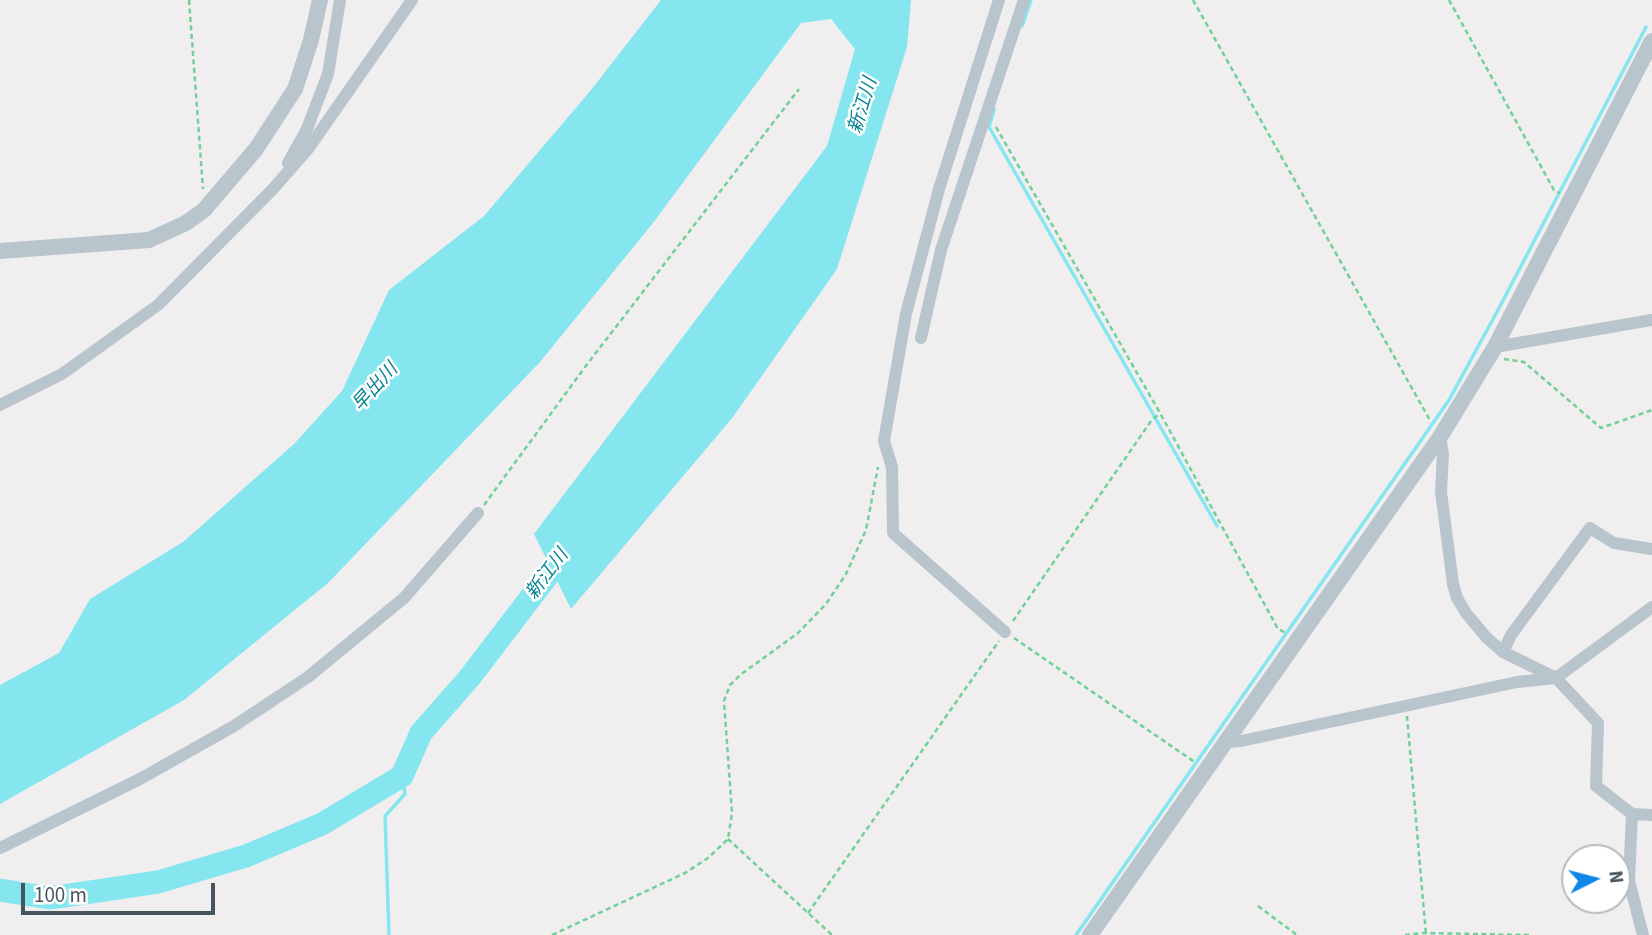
<!DOCTYPE html>
<html>
<head>
<meta charset="utf-8">
<style>
  body { margin:0 }
  #map { position:relative; width:1652px; height:935px; overflow:hidden; background:#f1eeef; font-family:"Source Sans 3",sans-serif }
  canvas { display:block }
  .north { position:absolute; left:1561px; top:844px; width:70px; height:70px; box-sizing:border-box; background:#fff; border:2px solid #b5bbbe; border-radius:50%; rotate:84deg; font-size:19px; font-weight:700; line-height:28px; text-align:center; color:#46545d }
  .north::after { content:''; display:block; margin:auto; width:24px; height:32px; background:#0f86ea; clip-path:polygon(50% 0,100% 100%,50% 72%,0 100%) }
  .scale { position:absolute; left:21px; top:883px; width:194px; height:32px; box-sizing:border-box; border:4px solid #46545d; border-top:0; padding-left:9px; font-size:21px; line-height:24px; white-space:nowrap; color:#46545d; -webkit-text-stroke:5px #fff; paint-order:stroke }
</style>
</head>
<body>
<div id="map">
<canvas width="1652" height="935"></canvas>
<div class="north">N</div>
<div class="scale">100 m</div>
</div>
<script>
const g = document.querySelector('canvas').getContext('2d');
g.lineJoin = 'round';
function fillPath(path, color) { g.fillStyle = color; g.fill(path, 'evenodd'); }
const toPath = rows => new Path2D(rows.map(r => 'M' + r).join(''));
function strokePath(path, color, width, dash) { g.strokeStyle = color; g.lineWidth = width; g.lineCap = dash ? 'butt' : 'round'; g.setLineDash(dash || []); g.stroke(path); }
function label(font, color, halo, rows, align = 'center') {
  g.font = font + ' "Source Sans 3","Noto Sans JP",sans-serif'; g.lineWidth = 5; g.setLineDash([]); g.textBaseline = 'middle'; g.strokeStyle = halo; g.fillStyle = color; for (const [text, x, y, turn = 0] of rows) {
    g.save(); g.translate(x, y); g.rotate((+turn || 0) * Math.PI / 180); g.textAlign = isNaN(turn) ? turn : align; if (halo) g.strokeText(text, 0, 0); g.fillText(text, 0, 0); g.restore();
  }
}
const water = toPath([
  [661,0,911,0,907,47,837,269,733,417,571,609,534,534,827,146,855,49,831,19,801,23,653,223,540,362,328,583,184,700,0,804,0,685,59,653,90,599,183,542,294,444,342,391,389,290,484,216,591,90]
]);
const stream = toPath([
  [1022,26,1031,0],
  [994,109,989,127,1217,526],
  [389,935,385,816,405,794,402,776],
  [1076,935,1449,400,1498,310,1646,27]
]);
const river = toPath([
  [0,890,50,898,158,882,246,856,322,824,402,776,421,733,470,677,571,545]
]);
const path = toPath([
  [189,0,203,189],
  [1193,0,1431,422],
  [1449,0,1554,190,1560,193],
  [996,127,1160,413,1278,629,1286,633],
  [1504,359,1524,362,1601,428,1652,410],
  [484,505,585,367,799,89],
  [1013,621,1151,421,1160,413],
  [1014,638,1196,763],
  [1407,716,1426,935],
  [728,839,832,935],
  [1258,906,1297,935],
  [808,913,999,641],
  [552,935,685,873,708,858,728,839,732,813,724,701,730,685,740,675,798,633,826,604,846,574,866,530,878,467],
  [1405,935,1423,933,1532,935]
]);
const minor = toPath([
  [999,0,939,189,906,314,884,441,892,467,893,533,1005,632],
  [288,163,307,129,328,74,340,0],
  [921,338,941,250,1024,0],
  [1495,347,1652,320],
  [0,405,62,374,158,305,272,190,308,149,412,0],
  [1440,437,1443,454,1441,492,1453,584,1457,598,1466,613,1486,637,1503,652,1556,678,1598,723,1596,786,1632,814,1629,881,1643,935],
  [1503,652,1511,635,1590,528,1614,543,1652,549],
  [1227,742,1241,741,1517,682,1556,678,1652,607],
  [1632,814,1652,815],
  [0,848,140,779,234,726,308,677,404,598,478,513]
]);
const tertiary = toPath([
  [0,251,149,240,186,223,204,210,256,149,295,89,311,40,320,0],
  [1090,935,1440,437,1495,347,1652,41]
]);
const waterNames = [
  ["新江川",864,106,-73],
  ["早出川",376,388,-48],
  ["新江川",548,575,-53]
];
fillPath(water, '#85e6f0');
strokePath(stream, '#85e6f0', 3.5);
strokePath(river, '#85e6f0', 23);
strokePath(path, '#70d197', 2.5, [5, 3.5]);
strokePath(minor, '#b9c5cc', 12);
strokePath(tertiary, '#b9c5cc', 16);
label('italic 19px', '#078391', '#fff', waterNames);
</script>
</body>
</html>
